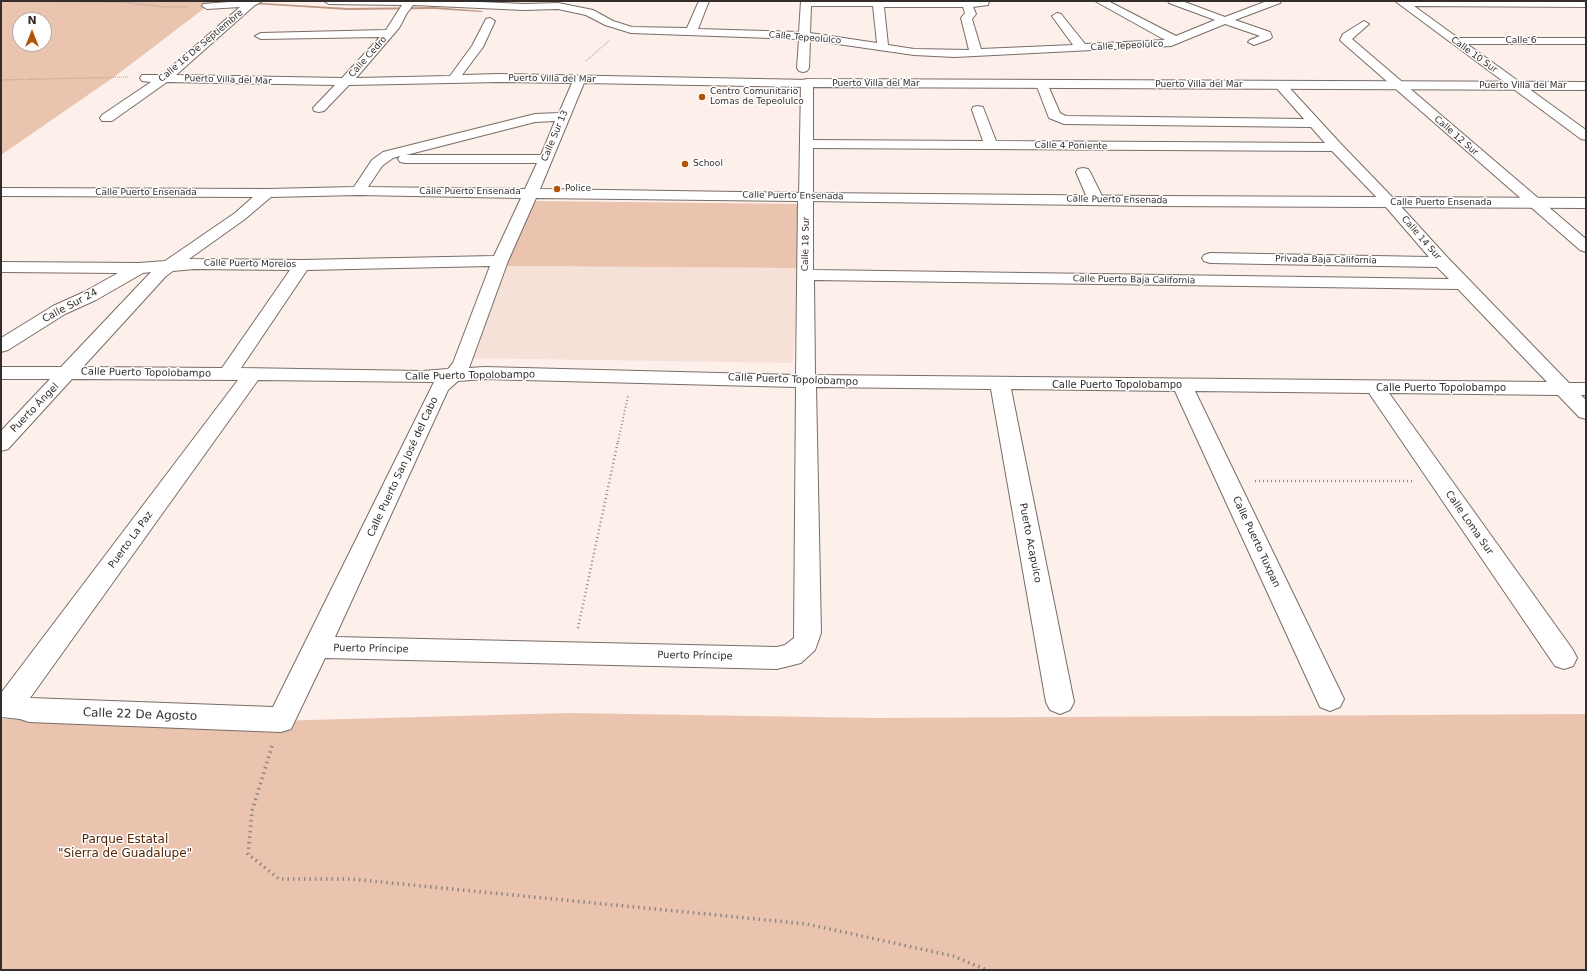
<!DOCTYPE html>
<html>
<head>
<meta charset="utf-8">
<style>
  body { margin:0 }
  #map { position:relative; width:1587px; height:971px; overflow:hidden; background:#fdf0ea; font-family:"DejaVu Sans",sans-serif }
  canvas { display:block }
  .frame { position:absolute; inset:0; border:2px solid #332e2c; pointer-events:none }
  .north { position:absolute; left:12px; top:12px; width:40px; height:40px; box-sizing:border-box; background:#fff; border:1px solid #adabab; border-radius:50%; rotate:0deg; font-size:11px; font-weight:700; line-height:16px; text-align:center; color:#332e2c }
  .north::after { content:''; display:block; margin:auto; width:14px; height:18px; background:#b25308; clip-path:polygon(50% 0,100% 100%,50% 72%,0 100%) }
</style>
</head>
<body>
<div id="map">
<canvas width="1587" height="971"></canvas>
<div class="frame"></div>
<div class="north">N</div>
</div>
<script>
const g = document.querySelector('canvas').getContext('2d');
g.lineJoin = 'round';
function fillPath(path, color) { g.fillStyle = color; g.fill(path, 'evenodd'); }
const toPath = rows => new Path2D(rows.map(r => 'M' + r).join(''));
function strokePath(path, color, width, dash) { g.strokeStyle = color; g.lineWidth = width; g.lineCap = dash ? 'butt' : 'round'; g.setLineDash(dash || []); g.stroke(path); }
function label(font, color, halo, rows, align = 'center') {
  g.font = font + ' "DejaVu Sans",sans-serif'; g.lineWidth = 3; g.setLineDash([]); g.textBaseline = 'middle'; g.strokeStyle = halo; g.fillStyle = color; for (const [text, x, y, turn = 0] of rows) {
    g.save(); g.translate(x, y); g.rotate((+turn || 0) * Math.PI / 180); g.textAlign = isNaN(turn) ? turn : align; if (halo) g.strokeText(text, 0, 0); g.fillText(text, 0, 0); g.restore();
  }
}
const built = toPath([
  [504,266,799,268,793,363,462,358]
]);
const green = toPath([
  [1,1,214,1,114,77,1,155],
  [20,20,44,20,44,44,20,44],
  [535,201,804,204,799,268,504,266],
  [569,713,876,718,1586,714,1586,970,1,970,1,719,160,724]
]);
const stream = toPath([
  [207,1,228,1,348,8,434,7,483,11,481,12,434,9,348,10,207,1]
]);
const pathFar3 = toPath([
  [14,1,121,2,165,7,189,7],
  [586,61,609,41],
  [1,80,128,77]
]);
const pathFar2 = toPath([
  [618,442,628,396]
]);
const pathFar1 = toPath([
  [1255,481,1412,481],
  [578,628,618,441]
]);
const path = toPath([
  [272,746,252,811,248,854,279,879,351,879,807,924,953,956,987,970]
]);
const street = toPath([
  [242,1,261,2,255,5,176,75,342,78,380,37,261,39,255,36,261,33,386,30,402,5,329,4,324,1,458,1,524,4,558,3,593,10,613,21,632,27,687,28,699,1,709,1,698,29,799,32,801,1,989,1,988,5,973,7,976,14,972,19,981,49,1073,45,1052,16,1057,13,1061,14,1085,44,1165,40,1095,1,1108,1,1176,36,1215,20,1169,3,1168,1,1182,1,1225,17,1267,1,1281,1,1280,3,1235,20,1270,32,1272,37,1270,39,1254,45,1248,42,1250,40,1260,36,1225,24,1171,46,955,57,914,55,810,40,809,68,807,71,803,72,799,71,797,68,799,39,631,33,605,25,586,15,558,9,524,10,413,5,407,13,399,28,356,78,450,76,472,46,486,19,490,18,495,21,483,47,462,75,500,74,811,80,813,83,811,86,807,87,584,83,540,189,806,193,811,194,813,197,813,270,1449,279,1437,267,1210,263,1204,261,1202,258,1204,255,1210,253,1429,257,1385,206,1332,151,807,148,802,147,800,144,802,141,807,140,983,141,972,110,973,107,978,106,983,107,984,110,996,141,1325,143,1311,127,1064,124,1049,118,1036,84,1038,81,1042,80,1046,81,1060,113,1066,116,1304,119,1274,85,1276,82,1284,82,1341,144,1395,200,1448,258,1569,383,1586,383,1586,395,1581,395,1586,400,1586,419,1579,417,1558,395,1389,393,1573,650,1577,658,1573,666,1564,669,1555,666,1369,393,1195,391,1344,699,1340,707,1330,711,1320,707,1175,391,1011,389,1074,702,1070,710,1060,714,1050,710,1046,702,991,389,816,387,821,633,815,650,801,663,777,669,325,658,291,729,281,732,29,722,20,719,1,717,1,693,238,380,72,379,8,449,1,451,1,431,50,379,1,379,1,367,61,367,151,272,143,273,96,300,65,314,8,350,1,352,1,338,53,306,84,292,118,273,1,272,1,262,139,263,165,261,235,213,253,197,1,196,1,188,267,189,354,187,372,160,383,152,535,114,559,113,572,83,500,82,349,85,324,111,319,112,314,111,313,108,335,85,167,82,112,121,102,121,100,118,102,115,151,82,142,81,140,78,142,75,162,75,240,7,207,9,202,6,203,4,242,1],
  [811,6,873,6,877,43,810,33,811,6],
  [884,7,963,7,965,13,961,18,969,50,914,49,888,45,884,7],
  [555,121,541,155,406,155,535,122,555,121],
  [400,156,398,159,400,162,405,163,537,163,525,189,368,187,382,166,393,158,400,156],
  [358,195,521,198,494,256,302,260,189,259,245,219,271,197,358,195],
  [536,198,798,201,796,375,484,367,469,368,508,261,536,198],
  [490,266,453,363,448,369,422,371,241,368,307,270,490,266],
  [194,269,290,270,222,368,83,367,166,276,173,271,194,269],
  [814,280,1458,289,1547,382,815,375,814,280],
  [484,379,796,387,794,638,785,645,777,647,335,637,448,390,458,381,484,379],
  [258,380,434,382,273,707,30,698,258,380],
  [1395,1,1586,1,1586,7,1414,6,1458,38,1586,38,1586,44,1467,44,1586,130,1586,140,1581,139,1395,1],
  [1364,21,1369,24,1352,39,1586,239,1586,252,1580,250,1342,42,1340,40,1343,34,1364,21],
  [1083,168,1088,169,1090,172,1104,200,1101,203,1096,205,1091,203,1088,200,1076,172,1078,169,1083,168]
]);
const secondary = toPath([
  [807,79,1586,82,1586,90,813,87,813,193,1155,196,1586,198,1586,208,1155,206,806,201,801,200,799,197,801,83,803,80,807,79]
]);
const markers = [
  [702,97,4,"#b25308"],
  [685,164,4,"#b25308"],
  [557,189,4,"#b25308"]
];
const farStreetnames = [
  ["Calle Tepeolulco",805,38,5],
  ["Calle 6",1521,41],
  ["Calle 16 De Septiembre",201,46,-40],
  ["Calle Tepeolulco",1127,46,-3],
  ["Calle 10 Sur",1474,55,36],
  ["Calle Cedro",368,57,-48],
  ["Puerto Villa del Mar",552,79,1],
  ["Puerto Villa del Mar",228,80,2],
  ["Puerto Villa del Mar",876,84],
  ["Puerto Villa del Mar",1199,85],
  ["Puerto Villa del Mar",1523,86],
  ["Calle Sur 13",555,136,-67],
  ["Calle 12 Sur",1456,136,41],
  ["Calle 4 Poniente",1071,146,1],
  ["Calle Puerto Ensenada",470,192],
  ["Calle Puerto Ensenada",146,193],
  ["Calle Puerto Ensenada",793,196,1],
  ["Calle Puerto Ensenada",1117,200,1],
  ["Calle Puerto Ensenada",1441,203],
  ["Calle 14 Sur",1421,238,49],
  ["Calle 18 Sur",806,244,-89],
  ["Privada Baja California",1326,260,1],
  ["Calle Puerto Morelos",250,264,1],
  ["Calle Puerto Baja California",1134,280,1]
];
const farPoinames = [
  ["Centro Comunitario",710,92],
  ["Lomas de Tepeolulco",710,102],
  ["School",693,164],
  ["Police",565,189]
];
const streetNames = [
  ["Calle Sur 24",70,306,-28],
  ["Calle Puerto Topolobampo",146,373,1],
  ["Calle Puerto Topolobampo",470,376,-1],
  ["Calle Puerto Topolobampo",793,380,2],
  ["Calle Puerto Topolobampo",1117,385],
  ["Calle Puerto Topolobampo",1441,388],
  ["Puerto Ángel",35,408,-46],
  ["Calle Puerto San José del Cabo",403,467,-65],
  ["Calle Loma Sur",1469,523,55],
  ["Puerto La Paz",131,540,-54],
  ["Calle Puerto Tuxpan",1256,542,65],
  ["Puerto Acapulco",1030,543,79],
  ["Puerto Príncipe",371,649,1],
  ["Puerto Príncipe",695,656,1]
];
const nearStreetnames = [
  ["Calle 22 De Agosto",140,715,2]
];
const nearParknames = [
  ["Parque Estatal",125,840],
  ["\"Sierra de Guadalupe\"",125,854]
];
fillPath(built, '#f6e1d8');
fillPath(green, '#eac4af');
fillPath(stream, '#bd9782');
strokePath(street, '#786d67', 2);
strokePath(secondary, '#786d67', 2);
strokePath(pathFar3, '#908783', 1.5, [0.5, 1.5]);
strokePath(pathFar2, '#908783', 2, [1, 2.5]);
strokePath(pathFar1, '#908783', 2.5, [1, 3]);
strokePath(path, '#908783', 3.5, [1.5, 4]);
fillPath(street, '#fff');
fillPath(secondary, '#fff');
for (const [x, y, r, color] of markers) { const dot = new Path2D(); dot.arc(x, y, r, 0, 2 * Math.PI); g.fillStyle = color; g.fill(dot); strokePath(dot, '#fff', 1.5); }
label('9px', '#332e2c', '#fff', farStreetnames);
label('9px', '#332e2c', '#fff', farPoinames, 'left');
label('10px', '#332e2c', '#fff', streetNames);
label('12px', '#332e2c', '#fff', nearStreetnames);
label('12px', '#562402', '#fff', nearParknames);
</script>
</body>
</html>
